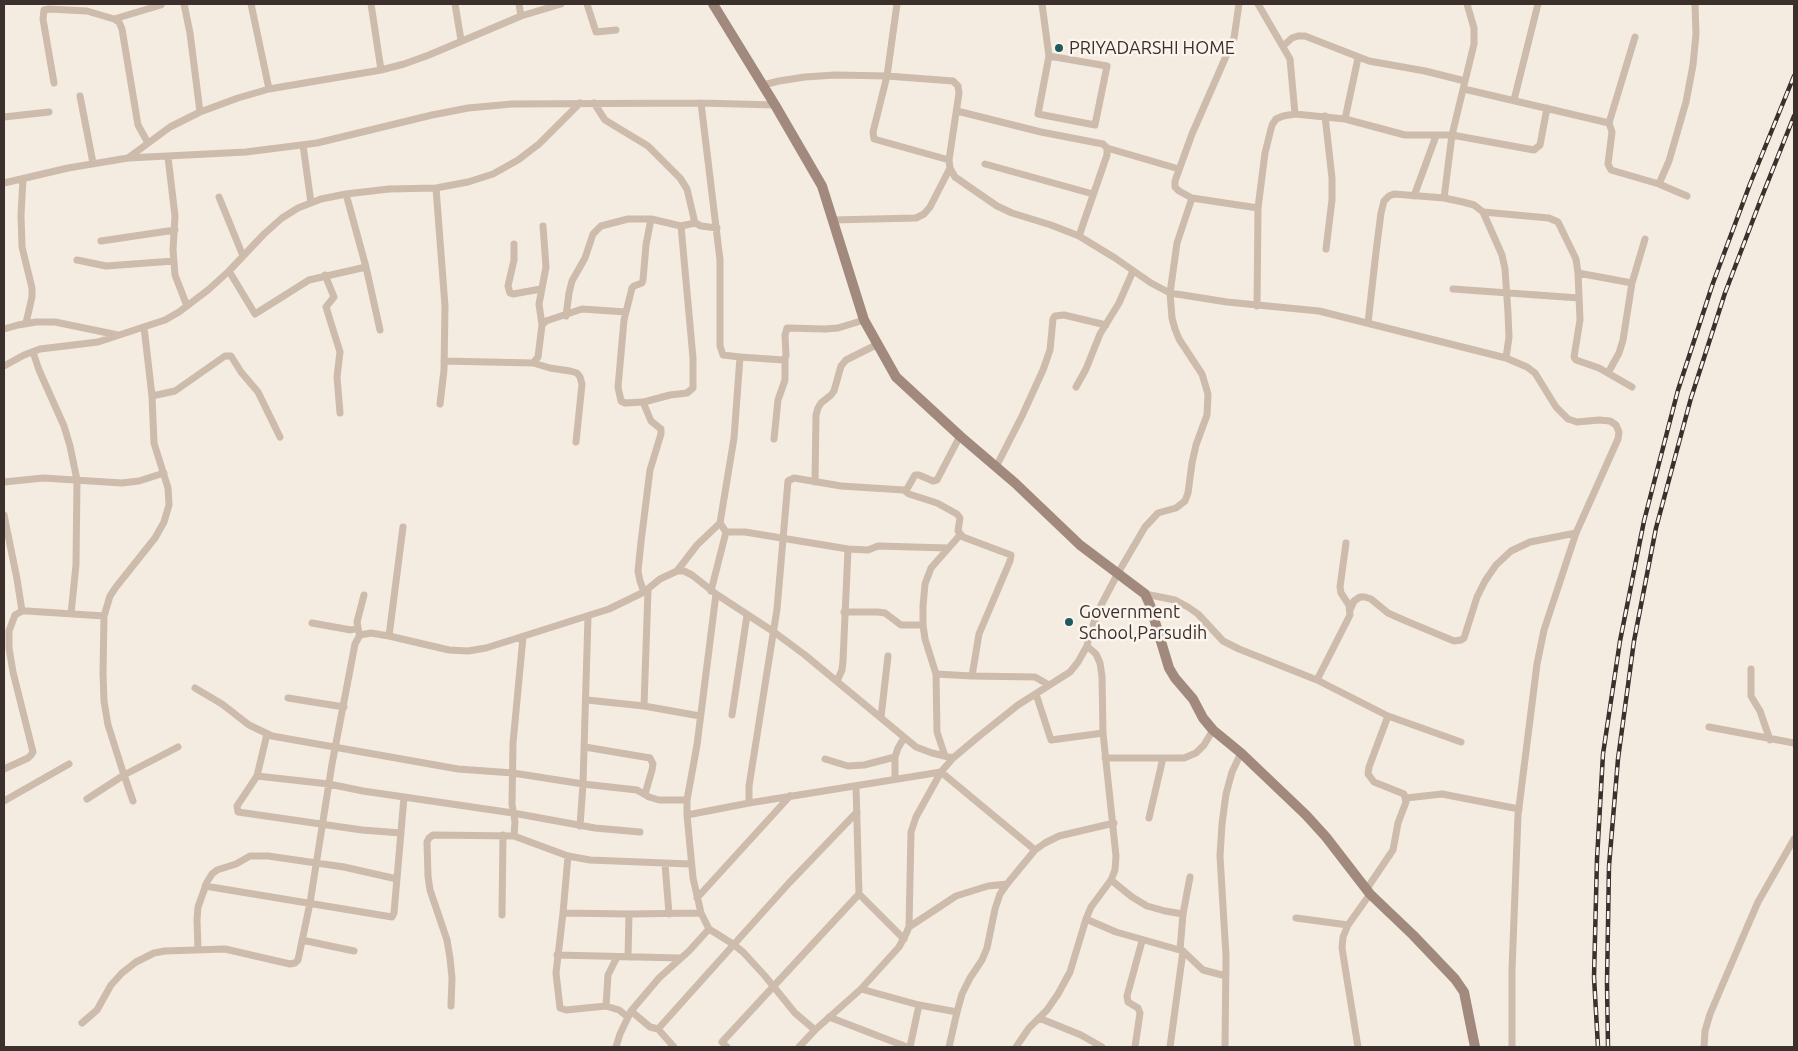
<!DOCTYPE html>
<html>
<head>
<meta charset="utf-8">
<style>
  body { margin:0 }
  #map { position:relative; width:1798px; height:1051px; overflow:hidden; background:#f4ebe1; font-family:Ubuntu,sans-serif }
  canvas { display:block }
  .frame { position:absolute; inset:0; border:5px solid #3b302b; pointer-events:none }
</style>
</head>
<body>
<div id="map">
<canvas width="1798" height="1051"></canvas>
<div class="frame"></div>
</div>
<script>
const g = document.querySelector('canvas').getContext('2d');
g.lineJoin = 'round';
const toPath = rows => new Path2D(rows.map(r => 'M' + r).join(''));
function strokePath(path, color, width, dash) { g.strokeStyle = color; g.lineWidth = width; g.lineCap = dash ? 'butt' : 'round'; g.setLineDash(dash || []); g.stroke(path); }
function label(font, color, halo, rows, align = 'center') {
  g.font = font + ' Ubuntu,sans-serif'; g.lineWidth = 5; g.setLineDash([]); g.textBaseline = 'middle'; g.strokeStyle = halo; g.fillStyle = color; for (const [text, x, y, turn = 0] of rows) {
    g.save(); g.translate(x, y); g.rotate((+turn || 0) * Math.PI / 180); g.textAlign = isNaN(turn) ? turn : align; if (halo) g.strokeText(text, 0, 0); g.fillText(text, 0, 0); g.restore();
  }
}
const street = toPath([
  [184,4,190,33,200,112],
  [251,4,269,89],
  [371,4,381,70],
  [455,4,461,40],
  [519,4,521,16],
  [587,4,596,32,616,30],
  [897,4,887,76,873,132,874,139,949,160],
  [1042,4,1049,56,1038,114,1095,125,1107,66,1049,56],
  [1239,4,1234,38,1192,134,1175,181,1175,187,1179,191,1192,198,1258,208],
  [1467,4,1474,28,1474,44,1452,135,1534,150,1540,145,1547,108],
  [114,19,161,5],
  [1283,46,1292,38,1298,36,1305,36,1369,61,1425,71,1465,81],
  [54,83,43,19,44,10,49,9,87,11,114,19,119,22,122,29,138,125,148,143],
  [763,85,779,81,805,77,835,75,887,76,953,81,958,86,959,93,949,160,950,168,955,177,997,206,1012,213,1051,225,1079,236,1115,258,1151,283,1170,293,1177,243,1192,198],
  [1464,89,1609,123,1612,132,1608,164,1611,170,1659,184,1687,196],
  [80,96,93,163],
  [1514,100,1538,4],
  [594,103,605,120,648,146,680,178,687,189,695,223,701,226,717,228],
  [701,103,720,260,720,346,723,355,740,357],
  [957,111,1041,132,1103,144,1107,148,1107,155,1079,236],
  [1325,116,1332,178,1332,200,1326,249],
  [4,117,49,112],
  [1345,119,1358,58],
  [1609,123,1635,37],
  [303,145,311,203],
  [1107,148,1179,169],
  [168,157,175,216,173,250,175,275,187,306],
  [128,158,170,127,200,112,238,98,269,89,381,70,404,64,429,55,521,16,561,4],
  [985,164,1093,194],
  [23,179,21,215,22,247,32,288,32,297,26,323],
  [4,183,68,168,128,158,246,152,317,143,432,115,468,108,512,104,701,103,775,105],
  [1659,184,1669,161,1686,102,1693,65,1696,34,1695,4],
  [436,188,445,306,444,370,440,404],
  [346,194,366,267,380,330],
  [1414,196,1436,136],
  [219,197,243,256],
  [1483,212,1549,218,1558,222,1576,259,1578,273,1580,320,1574,357,1576,360,1599,368,1632,387],
  [833,220,916,218,924,214,930,207,950,168],
  [101,241,175,230],
  [514,244,514,260,508,286,510,293,513,294,541,289],
  [77,260,106,266,174,261],
  [229,271,255,314,309,280,366,267],
  [1578,273,1632,283],
  [325,275,334,297,326,307,340,352,337,377,340,413],
  [1453,289,1579,298],
  [1257,306,1258,208,1265,153,1272,125,1276,119,1283,116,1295,114],
  [566,316,569,293,572,281,585,258,593,234,601,226,628,219,651,219,681,226,695,223],
  [1368,323,1376,252,1381,213,1384,201,1389,196,1394,194,1444,198],
  [542,325,539,304,546,267,543,226],
  [4,329,18,325,36,322,55,322,118,335],
  [33,352,39,370,64,426,70,446,77,480,76,565,71,614],
  [1506,358,1527,367,1535,373,1556,407,1568,419,1577,422,1599,420,1610,421,1616,425,1619,432,1618,439,1576,533,1544,630,1537,664,1518,815,1512,970,1512,1047],
  [444,361,533,363,538,357,542,325,546,321,582,309,626,312],
  [533,363,550,368,570,371,577,373,580,377,582,384,576,442],
  [4,366,24,355,40,349,98,342,165,320,179,312,208,290,229,271,264,234,282,218,298,208,321,199,346,194,389,189,436,188,468,182,493,174,518,160,539,144,580,103],
  [1608,373,1619,353,1623,340,1632,283,1645,239],
  [1076,387,1086,369,1100,334,1119,303,1133,271],
  [152,396,175,391,225,356,231,356,241,372,258,392,280,437],
  [644,402,670,395,687,393,693,388,693,358,681,226],
  [774,439,778,400,785,380,785,358],
  [996,467,1022,416,1043,370,1050,350,1053,319,1055,316,1064,315,1106,325],
  [4,482,43,478,122,483,139,481,164,473],
  [815,482,816,415,818,408,821,403,831,395,834,391,841,366,846,360,878,344],
  [904,490,909,494,937,503,957,514,960,518,958,531,963,537,1011,555,1010,561,979,634,972,676],
  [4,515,17,579,22,611],
  [726,532,745,532,848,549,843,661,842,670,837,681],
  [848,549,868,550,878,546,947,548],
  [677,571,697,545,720,523],
  [711,591,726,532,720,523,734,438,740,357,783,360,786,356,785,335,787,328,825,329,838,328,864,320],
  [644,592,640,581,638,571,641,542,650,470,661,434,661,429,651,421,643,402,625,403,621,401,618,387,624,320,632,288,634,286,642,283,643,280,646,245,651,219],
  [716,594,774,632,805,655,916,747,932,753,953,758],
  [1145,594,1175,600,1188,607,1198,614,1223,641,1239,649,1317,680,1388,716,1461,742],
  [1350,610,1354,601,1360,597,1365,597,1371,599,1388,613,1406,621,1454,641,1461,640,1464,638,1477,597,1485,581,1496,565,1511,551,1530,542,1576,533],
  [844,612,878,612,885,613,901,625,923,625],
  [312,623,351,630,358,628],
  [359,633,357,622,364,595],
  [389,636,403,527],
  [1087,646,1096,654,1100,663,1102,676,1103,733,1116,856,1115,870,1111,880,1091,907,1086,919,1116,932,1183,951,1203,970,1226,976],
  [1751,669,1751,696,1760,711,1770,740],
  [936,674,972,676,1035,677,1049,685],
  [1317,680,1350,615,1349,605,1341,593,1340,587,1346,543],
  [195,688,222,704,249,725,272,736,458,769,513,773,583,784,637,790,649,797,659,800,687,800],
  [1036,694,1051,740,1103,733],
  [288,698,344,707],
  [587,700,644,706,648,590],
  [644,706,700,716],
  [732,715,747,615],
  [881,717,888,656],
  [1709,727,1794,743],
  [267,734,257,776,237,806,238,812,362,830,401,833],
  [585,747,650,758,653,764,652,770,645,794],
  [945,756,937,732,936,674,925,639,923,625,923,606,925,584,931,568,960,535],
  [1105,758,1184,758,1196,753,1204,745,1213,730],
  [825,759,848,766,864,765,895,757],
  [4,769,28,758,31,755,33,752,13,672,9,648,9,631,15,615,22,611,27,611,104,616],
  [257,776,329,784,363,791,513,813,595,828,640,832],
  [895,779,895,757,898,748,904,738],
  [1406,798,1442,794,1519,809],
  [87,799,124,775,178,747],
  [4,801,69,764],
  [133,801,124,775,108,725,104,701,103,673,104,616,110,596,116,587,155,538,164,522,169,505,168,488,154,443,152,396,144,327],
  [749,803,749,786,777,609,788,481,794,478,841,486,904,490,907,489,915,475,919,475,933,481,937,480,960,436],
  [687,815,693,878,701,913,709,929,733,944,743,952,765,976,795,1013,815,1030],
  [1149,818,1163,758],
  [580,826,583,784,588,616],
  [514,836,515,822,512,804,513,743,523,637],
  [568,856,563,913,556,973,560,1008,566,1010,606,1006,619,1010,628,1017],
  [665,864,669,914],
  [1111,880,1132,897,1147,906,1165,911,1183,914],
  [205,886,392,917,394,913,404,797],
  [1366,890,1393,850,1398,823,1406,802,1404,794,1374,782,1368,774,1369,767,1388,716],
  [859,894,904,939],
  [697,898,790,796],
  [563,913,629,914,701,913],
  [502,915,503,835],
  [1296,918,1348,925],
  [909,927,956,896,988,886,1007,884],
  [302,940,354,951],
  [198,950,197,920,198,907,207,882,212,874,217,870,236,864,250,856,268,856,344,867,397,879],
  [1180,950,1183,914,1190,877],
  [557,955,680,958],
  [628,957,629,914],
  [861,989,919,1005,957,1012],
  [451,1006,452,978,450,958,447,940,430,890,428,876,427,842,429,838,433,835,514,836,568,856,590,860,690,864],
  [606,1006,608,975,617,957],
  [631,1011,650,1027,658,1029,674,1047],
  [829,1017,907,1047],
  [1039,1018,1081,1035,1102,1047],
  [82,1023,97,1010,111,985,122,973,136,962,154,953,165,951,225,949,290,964,295,963,298,960,310,903,332,764,355,644,360,635,371,633,389,636,449,650,468,651,486,648,609,609,644,592,660,579,677,571,684,571,692,575,716,594,697,745,687,800,687,815,749,803,941,772,1035,850],
  [658,1029,789,883,857,812],
  [616,1047,620,1034,631,1011,659,978,689,951,709,929],
  [727,1047,722,1042,859,894,856,787],
  [799,1047,815,1030,861,989,899,947,905,936,909,927,911,832,916,817,941,772,953,758,978,737,1018,705,1070,672,1078,662,1087,646,1089,636,1099,609,1118,573,1145,527,1158,513,1176,508,1185,501,1188,493,1192,463,1196,445,1207,415,1208,394,1202,374,1179,339,1175,329,1172,318,1170,293,1227,302,1319,311,1506,358,1509,337,1508,313,1505,269,1502,255,1483,212,1474,205,1463,202,1444,198,1452,135,1405,135,1345,119,1295,114,1290,59,1258,4],
  [910,1047,919,1005],
  [949,1047,957,1012,962,994,970,978,982,960,987,948,995,909,1000,894,1007,884,1035,850,1045,843,1059,836,1114,823],
  [1016,1047,1029,1028,1047,1010,1058,994,1070,972,1086,919],
  [1135,1047,1140,1013,1138,1008,1128,1002,1127,996,1142,941],
  [1170,1047,1183,951],
  [1225,1047,1226,956,1220,856,1222,824,1226,794,1232,772,1241,753],
  [1358,1047,1342,948,1343,937,1348,925,1370,894],
  [1704,1047,1705,1031,1710,1014,1739,946,1758,902,1794,839]
]);
const secondary = toPath([
  [713,4,775,105,822,186,864,320,896,377,960,436,1015,483,1080,545,1145,594,1150,605,1169,668,1175,678,1193,699,1203,718,1213,730,1241,753,1306,815,1326,837,1370,894,1413,935,1455,979,1464,992,1475,1047]
]);
const rail = toPath([
  [1598,1047,1594,977,1597,859,1603,754,1620,641,1644,521,1678,390,1713,283,1750,184,1794,76],
  [1608,1047,1607,983,1609,866,1618,759,1634,641,1656,528,1691,398,1725,293,1761,199,1794,116]
]);
const markers = [
  [1059,48,5,"#1f5a5e"],
  [1069,622,5,"#1f5a5e"]
];
const poiNames = [
  ["PRIYADARSHI HOME",1069,48],
  ["Government",1079,612],
  ["School,Parsudih",1079,633]
];
strokePath(street, '#cdbbac', 7);
strokePath(secondary, '#a18a7d', 10);
strokePath(rail, '#3b302b', 4.5);
strokePath(rail, '#fbf5ee', 2.5, [8]);
for (const [x, y, r, color] of markers) { const dot = new Path2D(); dot.arc(x, y, r, 0, 2 * Math.PI); g.fillStyle = color; g.fill(dot); strokePath(dot, '#fbf5ee', 2); }
label('18px', '#3b302b', '#fbf5ee', poiNames, 'left');
</script>
</body>
</html>
